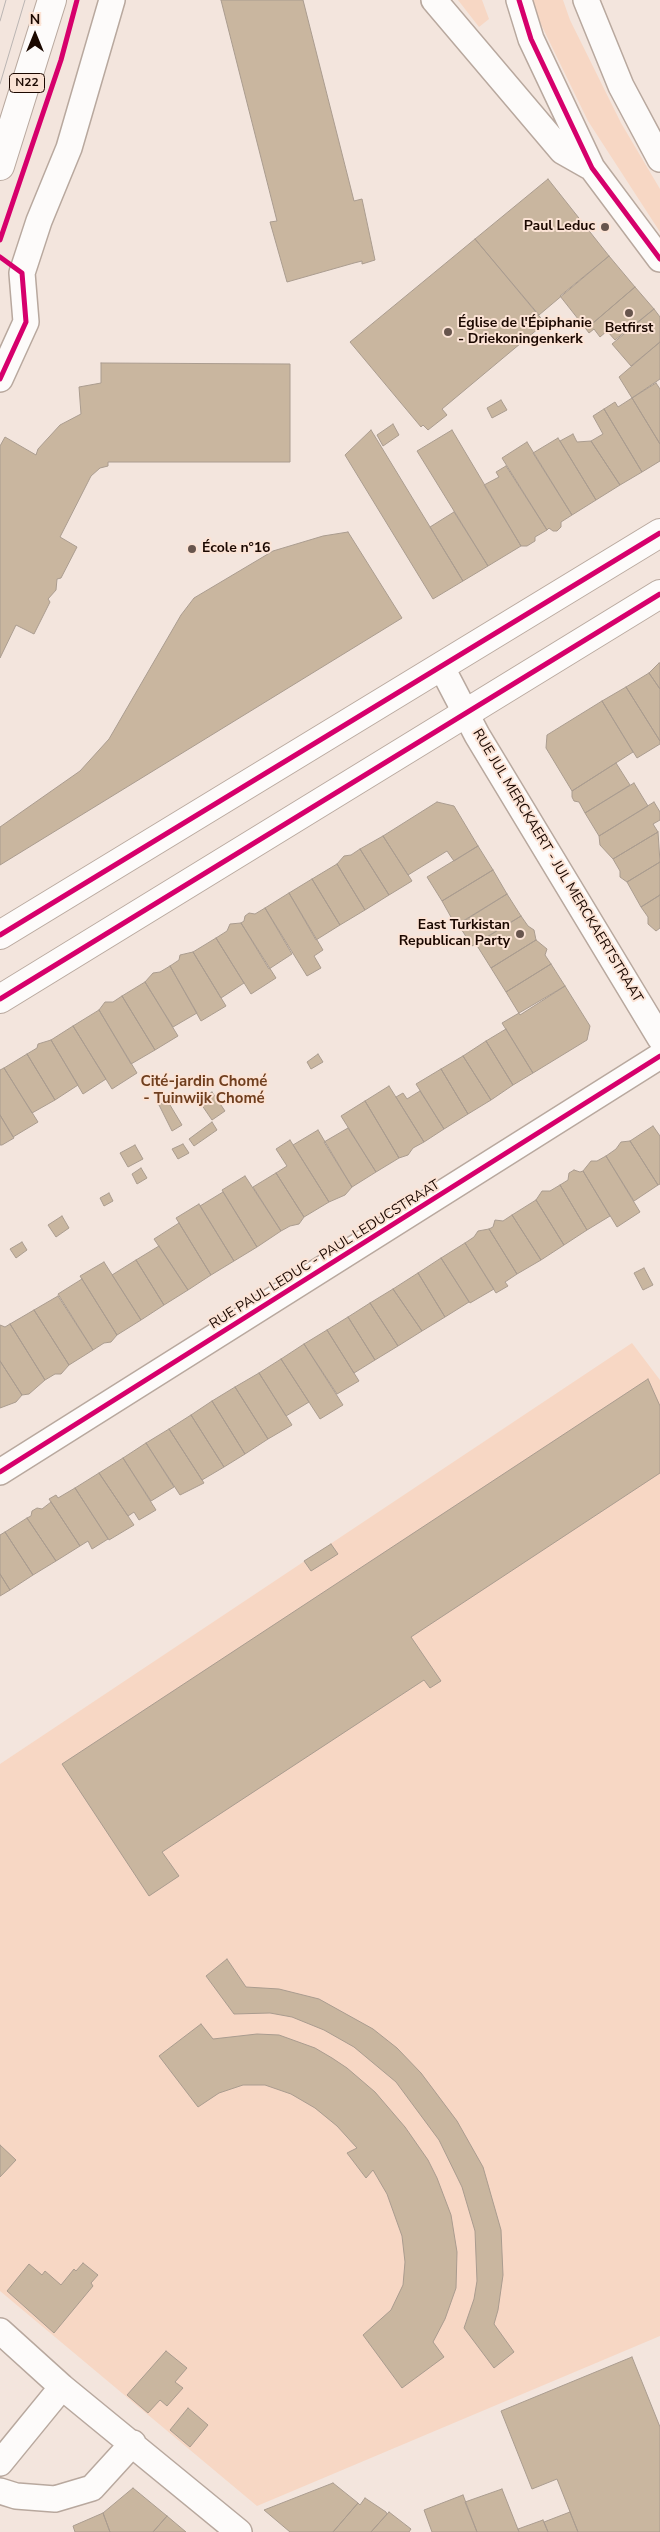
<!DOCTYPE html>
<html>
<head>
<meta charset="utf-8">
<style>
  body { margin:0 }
  #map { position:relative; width:660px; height:2532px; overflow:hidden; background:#f3e5dd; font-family:"Nunito Sans",sans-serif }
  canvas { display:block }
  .north { position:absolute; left:10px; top:10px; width:50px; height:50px; -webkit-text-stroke:4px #fbe3d5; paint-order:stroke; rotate:0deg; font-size:14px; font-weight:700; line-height:20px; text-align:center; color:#1b0800 }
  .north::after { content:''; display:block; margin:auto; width:18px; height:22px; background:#1b0800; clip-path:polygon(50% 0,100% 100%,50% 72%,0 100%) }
</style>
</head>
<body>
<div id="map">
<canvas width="660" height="2532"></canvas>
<div class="north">N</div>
</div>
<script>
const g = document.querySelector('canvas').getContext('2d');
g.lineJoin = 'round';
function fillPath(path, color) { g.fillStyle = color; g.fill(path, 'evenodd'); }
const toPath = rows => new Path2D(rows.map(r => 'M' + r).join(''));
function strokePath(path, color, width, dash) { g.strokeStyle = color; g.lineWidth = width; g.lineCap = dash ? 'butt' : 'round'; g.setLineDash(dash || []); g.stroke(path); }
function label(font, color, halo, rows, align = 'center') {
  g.font = font + ' "Nunito Sans",sans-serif'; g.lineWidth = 4; g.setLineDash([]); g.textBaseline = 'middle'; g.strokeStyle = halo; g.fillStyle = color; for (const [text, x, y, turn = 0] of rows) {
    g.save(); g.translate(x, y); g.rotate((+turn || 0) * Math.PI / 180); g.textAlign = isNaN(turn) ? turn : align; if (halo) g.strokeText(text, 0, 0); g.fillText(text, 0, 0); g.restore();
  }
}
const green = toPath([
  [458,0,482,0,489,19,479,27],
  [532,0,563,0,570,20,621,123,660,189,660,232,588,121,536,14],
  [632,1343,660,1380,660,2336,257,2506,0,2291,0,1764]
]);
const building = toPath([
  [221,0,303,0,354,201,362,199,375,260,362,264,362,261,354,263,287,282,270,222,277,221,221,0],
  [548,179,609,256,539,315,475,239,548,179],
  [475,239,545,323,442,409,447,415,428,430,423,425,421,427,350,342,475,239],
  [609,256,635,287,586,329,560,296,609,256],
  [635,287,654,309,615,340,607,331,600,337,594,329,589,333,586,329,635,287],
  [654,309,660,317,660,342,631,366,612,344,654,309],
  [660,342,660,379,632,398,619,377,660,342],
  [101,363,290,364,290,462,108,462,108,466,100,468,91,476,60,537,77,547,61,578,57,579,56,590,48,599,50,602,34,634,16,625,0,658,0,446,5,437,36,455,38,449,60,425,81,414,79,387,101,383,101,363],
  [656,383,660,389,660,444,632,398,656,383],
  [632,398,660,444,660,461,642,472,604,409,615,402,618,407,632,398],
  [501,400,507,410,492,418,487,408,501,400],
  [604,409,642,472,620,485,591,441,603,434,593,416,604,409],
  [393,424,399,435,383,446,377,435,393,424],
  [371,430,463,581,433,599,345,455,371,430],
  [452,430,521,546,488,566,417,451,452,430],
  [573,434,577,442,591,441,620,485,596,500,560,441,573,434],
  [558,438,596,500,572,515,533,453,558,438],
  [527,442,572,515,561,522,561,527,557,531,553,531,549,528,547,530,502,458,527,442],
  [506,466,547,530,535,537,535,541,527,546,521,546,484,485,499,477,496,472,506,466],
  [454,512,488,566,463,581,430,527,454,512],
  [348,532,402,618,0,865,0,827,80,771,109,739,181,615,194,598,273,551,323,536,348,532],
  [659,663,660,663,660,689,649,673,659,663],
  [649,673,660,689,660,741,626,687,649,673],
  [626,687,660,741,660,744,637,758,602,701,626,687],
  [602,701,633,752,572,791,546,748,547,735,602,701],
  [616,763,630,785,585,813,579,802,574,801,572,797,572,791,616,763],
  [634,783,648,806,599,836,585,813,634,783],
  [437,802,454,806,478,846,454,861,447,851,408,875,383,836,437,802],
  [654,802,660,812,660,820,653,824,658,832,613,859,600,845,599,836,654,802],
  [658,832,660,862,627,882,620,877,620,871,613,859,658,832],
  [383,836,412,881,389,895,360,849,383,836],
  [478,846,493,870,442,901,427,877,478,846],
  [360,849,389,895,365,910,337,864,344,856,351,855,360,849],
  [660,862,660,895,641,907,627,882,660,862],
  [337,864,365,910,340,925,312,879,337,864],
  [493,870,507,894,456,926,442,901,493,870],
  [312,879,340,925,316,940,289,893,312,879],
  [289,893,323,950,314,956,321,968,307,976,265,908,289,893],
  [507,894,521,916,472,946,458,924,507,894],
  [660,895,660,928,656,931,648,924,648,917,641,907,660,895],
  [265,908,292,954,269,969,241,923,244,921,245,916,249,913,255,914,265,908],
  [521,916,528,926,534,930,536,940,491,968,476,944,521,916],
  [241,923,276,978,251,994,216,938,227,931,230,924,241,923],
  [216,938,244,983,221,998,193,952,216,938],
  [536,940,547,949,545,955,551,964,506,992,491,968,536,940],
  [193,952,226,1006,201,1021,170,966,179,960,180,955,193,952],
  [551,964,565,986,520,1015,506,992,551,964],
  [170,966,197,1013,173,1027,145,982,153,973,160,972,170,966],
  [145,982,178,1036,155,1050,122,996,145,982],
  [565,986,590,1026,587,1040,533,1073,502,1023,565,986],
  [122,996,155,1050,131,1064,99,1010,105,1002,113,1002,122,996],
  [99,1010,137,1073,112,1089,73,1026,99,1010],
  [73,1026,106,1079,83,1094,51,1040,73,1026],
  [506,1029,533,1073,513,1085,486,1041,506,1029],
  [51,1040,78,1085,55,1100,27,1054,37,1048,38,1044,51,1040],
  [486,1041,513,1085,491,1100,463,1056,486,1041],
  [27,1054,55,1100,32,1113,4,1068,27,1054],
  [318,1054,323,1062,311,1069,307,1062,318,1054],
  [463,1056,491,1100,468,1114,441,1069,463,1056],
  [4,1068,38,1122,13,1137,0,1115,0,1070,4,1068],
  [441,1069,468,1114,444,1129,416,1084,441,1069],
  [389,1086,424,1142,413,1148,408,1155,399,1158,365,1101,389,1086],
  [420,1091,444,1129,424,1142,396,1097,403,1093,407,1099,420,1091],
  [212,1092,225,1111,212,1120,199,1101,212,1092],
  [167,1100,182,1125,172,1131,159,1105,167,1100],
  [365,1101,399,1158,376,1172,341,1116,365,1101],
  [0,1115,14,1138,2,1145,0,1145,0,1115],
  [212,1122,217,1130,194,1146,189,1139,212,1122],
  [653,1126,660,1136,660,1184,658,1185,630,1141,653,1126],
  [348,1128,376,1172,352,1187,324,1142,348,1128],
  [318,1130,352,1187,345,1195,329,1202,293,1145,318,1130],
  [290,1140,329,1202,304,1217,276,1173,287,1166,276,1149,290,1140],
  [630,1141,658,1185,634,1201,606,1156,616,1149,621,1142,630,1141],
  [183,1144,189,1153,178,1159,172,1149,183,1144],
  [135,1145,143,1159,128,1167,120,1153,135,1145],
  [606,1156,640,1212,617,1227,583,1171,591,1161,597,1161,606,1156],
  [141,1168,147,1178,137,1184,132,1174,141,1168],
  [574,1170,580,1172,583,1171,610,1216,587,1230,560,1185,568,1180,569,1173,574,1170],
  [276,1173,304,1217,299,1224,290,1226,281,1231,253,1187,276,1173],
  [245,1176,281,1231,257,1247,222,1190,245,1176],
  [560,1185,587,1230,564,1245,536,1200,542,1191,550,1191,560,1185],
  [223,1192,257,1247,234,1261,200,1206,223,1192],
  [109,1193,113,1201,104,1206,100,1198,109,1193],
  [536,1200,564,1245,541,1260,512,1215,536,1200],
  [199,1204,234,1261,211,1275,176,1218,199,1204],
  [512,1215,541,1260,517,1274,489,1229,493,1227,495,1220,503,1221,512,1215],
  [62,1216,69,1228,56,1237,48,1225,62,1216],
  [179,1223,211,1275,188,1290,154,1239,179,1223],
  [489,1229,517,1274,505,1282,508,1286,496,1293,465,1243,474,1237,478,1231,489,1229],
  [22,1242,27,1250,16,1258,10,1249,22,1242],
  [465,1243,494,1289,470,1303,441,1258,465,1243],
  [159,1246,188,1290,164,1305,136,1260,159,1246],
  [441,1258,469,1302,445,1317,418,1273,441,1258],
  [136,1260,164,1305,141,1320,112,1275,136,1260],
  [104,1262,141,1320,117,1335,80,1276,104,1262],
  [644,1268,653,1285,643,1290,634,1273,644,1268],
  [418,1273,445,1317,422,1331,393,1289,418,1273],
  [82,1279,117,1335,111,1342,104,1343,93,1350,58,1294,82,1279],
  [393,1289,422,1331,398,1346,370,1303,393,1289],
  [58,1296,93,1350,69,1365,34,1310,58,1296],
  [370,1303,398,1346,375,1360,348,1317,370,1303],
  [34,1310,69,1365,61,1374,55,1374,45,1380,10,1324,34,1310],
  [348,1317,375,1360,354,1373,327,1330,348,1317],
  [10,1324,45,1380,29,1394,22,1395,0,1361,0,1325,5,1327,10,1324],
  [327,1330,359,1381,337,1394,304,1344,327,1330],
  [304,1344,343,1405,320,1419,281,1359,304,1344],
  [281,1359,309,1402,286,1416,259,1373,281,1359],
  [0,1361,22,1395,16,1402,0,1408,0,1361],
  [259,1373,292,1425,268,1439,235,1387,259,1373],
  [648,1379,660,1406,660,1473,411,1637,441,1681,430,1688,424,1680,162,1852,179,1876,149,1896,62,1764,648,1379],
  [235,1387,268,1439,245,1454,212,1401,235,1387],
  [212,1401,245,1454,224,1467,191,1415,212,1401],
  [191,1415,224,1467,202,1480,169,1429,191,1415],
  [169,1429,204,1483,180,1495,146,1443,169,1429],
  [146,1443,174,1487,151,1501,123,1458,146,1443],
  [123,1458,156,1510,139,1520,134,1512,128,1516,99,1473,123,1458],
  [99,1473,134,1525,109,1540,75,1488,99,1473],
  [75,1488,108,1539,92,1549,88,1541,80,1546,49,1499,56,1495,58,1498,75,1488],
  [51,1502,80,1546,56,1561,27,1518,31,1516,32,1511,37,1508,42,1509,51,1502],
  [27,1518,56,1561,33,1575,5,1532,27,1518],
  [5,1532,33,1575,10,1590,0,1574,0,1535,5,1532],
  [331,1544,338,1554,311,1571,304,1561,331,1544],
  [0,1574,10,1590,0,1596,0,1574],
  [227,1959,246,1987,279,1989,319,1999,373,2029,397,2048,421,2073,457,2121,483,2167,501,2230,503,2275,498,2310,494,2324,514,2352,494,2368,464,2328,474,2299,477,2281,475,2231,462,2187,439,2140,396,2082,354,2047,324,2030,292,2017,270,2013,234,2014,206,1976,227,1959],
  [201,2024,213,2039,257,2034,279,2035,315,2048,332,2058,347,2068,375,2092,405,2127,428,2160,437,2178,451,2215,457,2252,456,2288,445,2319,433,2342,444,2357,402,2388,363,2335,391,2310,403,2285,405,2262,402,2236,387,2194,373,2170,366,2178,347,2153,357,2148,337,2126,315,2108,291,2094,265,2085,243,2085,219,2093,198,2107,159,2056,201,2024],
  [0,2145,16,2160,0,2177,0,2145],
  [83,2263,98,2275,91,2283,93,2286,54,2333,7,2291,29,2264,42,2275,45,2271,61,2285,74,2269,76,2271,83,2263],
  [166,2351,187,2368,175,2382,183,2388,167,2406,160,2400,148,2413,127,2395,166,2351],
  [632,2357,660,2427,660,2532,578,2532,557,2479,532,2489,501,2411,632,2357],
  [188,2408,208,2425,190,2447,170,2430,188,2408],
  [333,2483,358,2503,333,2532,290,2532,264,2510,333,2483],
  [133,2488,167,2516,153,2532,110,2532,103,2513,133,2488],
  [502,2489,519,2532,477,2532,465,2502,502,2489],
  [463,2495,477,2532,432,2532,424,2510,463,2495],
  [365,2498,386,2512,387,2514,371,2532,333,2532,358,2503,360,2505,365,2498],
  [389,2512,411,2529,409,2532,371,2532,389,2512],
  [570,2512,578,2532,548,2532,544,2522,570,2512],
  [103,2513,110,2532,75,2532,73,2526,103,2513],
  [167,2516,186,2532,153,2532,167,2516],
  [543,2520,548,2532,519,2532,518,2529,543,2520]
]);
const minor = toPath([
  [434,0,562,151,592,168],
  [519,0,531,39,592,168,660,259],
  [586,0,621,86,660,159],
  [0,379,26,322,22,273,39,221,69,148,112,0],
  [441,666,477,735,660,1038],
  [0,1472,660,1056],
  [0,2331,62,2387,239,2532],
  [0,2463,62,2387],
  [0,2491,16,2496,55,2499,92,2488,133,2443]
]);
const tertiary = toPath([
  [0,935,660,533],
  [0,999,660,594]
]);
const primary = toPath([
  [0,166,52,0]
]);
const tram = toPath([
  [0,21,6,0],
  [0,84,25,0]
]);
const cycleway = toPath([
  [519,0,531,39,592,168,660,259],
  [0,240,61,60,77,0],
  [0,257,22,273,26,322,0,379],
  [0,935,660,533],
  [0,999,660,594],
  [0,1472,660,1056]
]);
const markers = [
  [605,227,5,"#67554d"],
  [629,313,5,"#67554d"],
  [448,332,5,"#67554d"],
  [192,549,5,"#67554d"],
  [520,934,5,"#67554d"]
];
const shields = [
  [27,83,35]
];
const shieldNames = [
  ["N22",27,83]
];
const poiNames = [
  ["Paul Leduc",595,227],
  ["Église de l'Épiphanie",458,324,"left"],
  ["- Driekoningenkerk",458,340,"left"],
  ["Betfirst",629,329,"center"],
  ["École n°16",202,549,"left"],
  ["East Turkistan",510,926],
  ["Republican Party",510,942]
];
const streetNames = [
  ["RUE JUL MERCKAERT - JUL MERCKAERTSTRAAT",557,866,59],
  ["RUE PAUL LEDUC - PAUL LEDUCSTRAAT",325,1255,-32]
];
const neighbourhoodNames = [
  ["Cité-jardin Chomé",204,1082],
  ["- Tuinwijk Chomé",204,1099]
];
fillPath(green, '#f7d7c4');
fillPath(building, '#c9b69f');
strokePath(building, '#aa9c8f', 1);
strokePath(minor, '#b8a89e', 28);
strokePath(tertiary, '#b8a89e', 30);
strokePath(primary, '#b8a89e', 30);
strokePath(minor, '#fdfbfa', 25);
strokePath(tertiary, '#fdfbfa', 28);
strokePath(primary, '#fdfbfa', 28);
strokePath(tram, '#bab5b3', 1);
strokePath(cycleway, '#d6006c', 5);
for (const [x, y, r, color] of markers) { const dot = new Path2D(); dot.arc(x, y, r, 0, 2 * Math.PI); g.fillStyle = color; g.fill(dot); strokePath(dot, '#fbe3d5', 2); }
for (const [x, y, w] of shields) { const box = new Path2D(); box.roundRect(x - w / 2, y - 9.5, w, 19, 4); g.fillStyle = '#fbe3d5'; g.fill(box); strokePath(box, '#1b0800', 1); }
label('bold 12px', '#1b0800', null, shieldNames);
label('bold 14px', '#1b0800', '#fbe3d5', poiNames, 'right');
label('14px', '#1b0800', '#fbe3d5', streetNames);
label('bold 15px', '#703f1f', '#fbe3d5', neighbourhoodNames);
</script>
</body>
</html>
